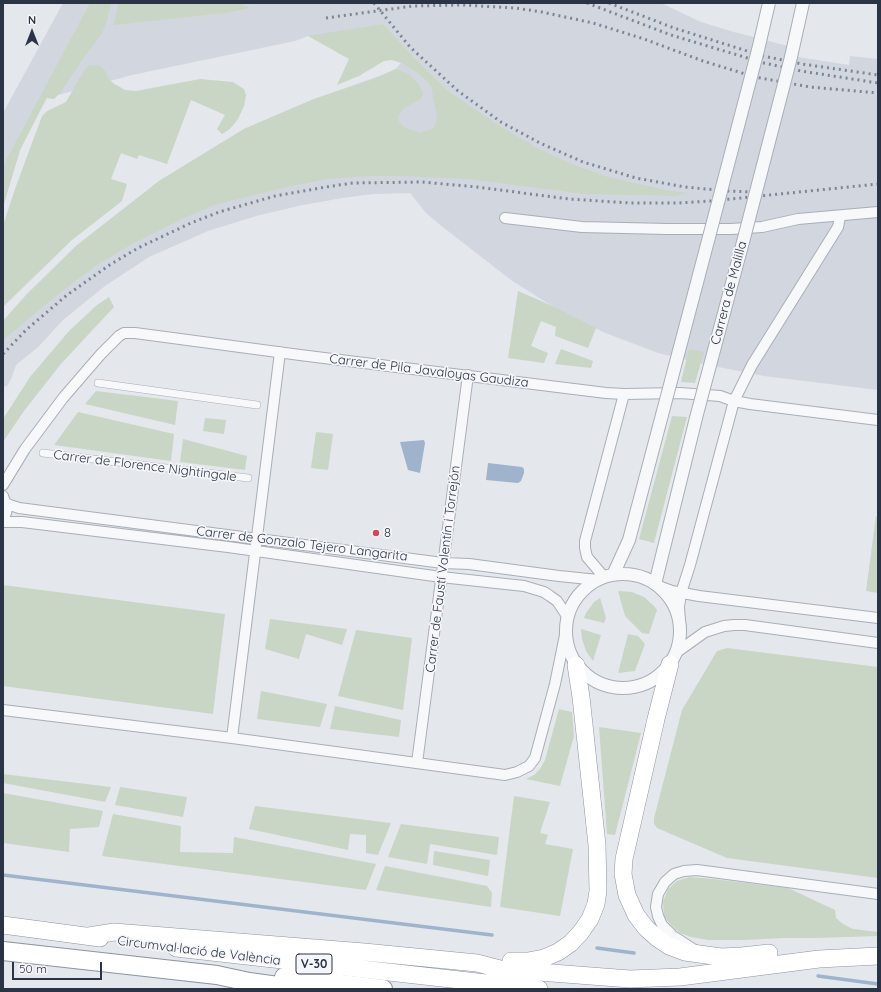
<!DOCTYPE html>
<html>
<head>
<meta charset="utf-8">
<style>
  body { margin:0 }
  #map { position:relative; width:881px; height:992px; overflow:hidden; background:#e4e7ec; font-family:Quicksand,sans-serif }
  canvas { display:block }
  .frame { position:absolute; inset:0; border:4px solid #2b3445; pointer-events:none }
  .north { position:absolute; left:12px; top:12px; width:40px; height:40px; -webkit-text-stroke:3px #f4f6f9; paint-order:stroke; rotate:0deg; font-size:11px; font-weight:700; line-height:16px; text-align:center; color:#2b3445 }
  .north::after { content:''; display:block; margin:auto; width:14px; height:18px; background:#2b3445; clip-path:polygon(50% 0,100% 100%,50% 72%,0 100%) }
  .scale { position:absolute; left:12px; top:962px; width:90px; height:18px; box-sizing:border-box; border:2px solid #2b3445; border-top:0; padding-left:5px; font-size:12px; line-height:14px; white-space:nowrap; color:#2b3445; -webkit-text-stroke:3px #f4f6f9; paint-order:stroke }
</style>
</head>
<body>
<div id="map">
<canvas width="881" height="992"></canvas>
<div class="frame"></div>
<div class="north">N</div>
<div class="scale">50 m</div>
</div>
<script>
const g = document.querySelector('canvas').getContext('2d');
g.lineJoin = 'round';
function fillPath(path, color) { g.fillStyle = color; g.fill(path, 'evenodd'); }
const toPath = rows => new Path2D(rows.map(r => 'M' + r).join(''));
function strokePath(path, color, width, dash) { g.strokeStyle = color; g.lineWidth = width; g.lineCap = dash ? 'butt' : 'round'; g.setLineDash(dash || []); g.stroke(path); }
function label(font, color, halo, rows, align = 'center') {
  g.font = font + ' Quicksand,sans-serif'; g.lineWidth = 3.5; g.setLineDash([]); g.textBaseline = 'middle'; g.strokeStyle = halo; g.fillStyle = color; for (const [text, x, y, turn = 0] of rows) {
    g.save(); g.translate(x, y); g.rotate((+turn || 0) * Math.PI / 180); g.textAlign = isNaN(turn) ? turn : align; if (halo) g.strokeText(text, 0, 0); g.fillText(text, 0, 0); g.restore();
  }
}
const built = toPath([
  [63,3,661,3,701,22,734,32,788,46,792,56,849,65,850,56,878,59,878,390,764,376,703,364,658,353,603,332,552,306,511,280,439,224,426,213,410,193,373,194,342,198,298,206,256,216,208,231,149,257,105,286,63,320,38,347,16,365,11,379,7,386,3,387,3,321,26,295,76,246,159,181,244,129,314,99,385,74,396,69,404,59,308,36,295,41,132,75,47,98,20,150,3,207,3,113]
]);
const green = toPath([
  [90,3,111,3,106,24,102,33,80,63,61,92,54,99,46,98,20,150,3,207,3,166],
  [118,3,238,3,250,8,225,13,114,25],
  [383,24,413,57,448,91,506,130,541,150,574,165,608,177,666,190,688,193,676,196,584,194,468,179,400,176,370,176,327,179,287,187,214,205,178,221,132,244,97,265,61,292,3,340,3,321,26,295,76,246,159,181,244,129,314,99,371,80,396,69,409,74,418,83,423,93,421,99,404,108,398,116,399,122,405,128,421,133,434,128,437,117,431,86,419,74,404,64,392,60,384,61,359,76,337,85,349,59,308,36],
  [90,65,98,65,101,67,105,71,109,79,113,83,125,90,136,91,200,79,233,82,244,89,246,95,244,106,238,119,230,129,222,134,217,129,225,115,191,100,167,164,139,155,137,159,121,153,111,179,127,184,122,201,72,240,3,307,3,225,15,189,42,116,47,111,66,102,85,69],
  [518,291,557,308,596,328,588,348,555,336,556,327,541,321,531,346,548,353,544,363,508,358],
  [109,297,114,307,60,365,24,411,3,442,3,419,30,377,69,331,97,305],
  [561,349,593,361,591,368,555,364],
  [689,349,704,352,695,383,681,382],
  [96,391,178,401,175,425,85,404],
  [78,412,174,434,171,461,54,445],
  [672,416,687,417,654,543,639,539],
  [205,418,226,420,224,434,203,431],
  [316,432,333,434,328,470,311,468],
  [183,439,247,456,245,470,180,462],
  [876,516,878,517,878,593,866,591],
  [3,585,225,614,213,714,3,686],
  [618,591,632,592,644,597,654,606,657,610,649,634,642,633,625,616],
  [600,598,606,618,604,623,584,618,586,613,594,602],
  [270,619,347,629,342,645,306,634,299,659,265,649],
  [581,629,601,635,593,661,586,651,582,639],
  [356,630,412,638,403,710,338,696],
  [628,634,638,636,645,644,635,671,618,673],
  [727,648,878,667,878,878,727,858,657,828,654,824,654,818,682,710,717,651],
  [261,691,327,704,320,727,257,719],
  [335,706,401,720,399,737,330,729],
  [559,709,572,712,574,736,560,786,526,779,534,775,540,769,545,760],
  [599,727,641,733,615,835,607,834],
  [3,774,111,787,105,802,3,783],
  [120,787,187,797,183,817,115,805],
  [3,793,103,811,99,827,70,829,69,852,3,843],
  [514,796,550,802,540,833,548,835,545,844,573,849,560,916,500,907],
  [255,806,391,823,378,855,366,853,366,835,350,834,348,850,249,829],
  [113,814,181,826,180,852,233,853,234,837,376,864,366,890,102,856],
  [401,824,499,837,497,855,430,844,427,864,388,857],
  [434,851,490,860,488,876,433,865],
  [385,866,487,886,492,893,491,907,376,890],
  [690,877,713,879,788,888,835,910,836,918,843,924,853,929,878,932,878,936,817,938,784,938,745,940,708,940,691,937,680,933,671,925,664,916,663,902,668,889,677,881]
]);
const water = toPath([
  [424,440,425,443,420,473,408,470,400,442],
  [488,463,522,467,524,469,524,473,521,481,518,483,486,480]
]);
const stream = toPath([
  [3,875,492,935],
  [597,948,634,953],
  [818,976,878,984]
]);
const pedestrian = toPath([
  [98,383,257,405],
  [43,453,248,478]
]);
const minor = toPath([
  [505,218,582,227,667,229,731,229,762,227,798,219,878,212],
  [3,485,25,449,63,398,101,354,119,336,124,333,135,333,300,355,606,393,624,394,680,393,720,396,734,401,750,404,878,420],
  [3,496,7,508,6,513,3,519],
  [6,503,10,505,19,508,443,563,469,564,559,576,598,580],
  [3,522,22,522,228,547,441,577,524,586,544,592,550,596,557,601,567,616],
  [604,577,587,557,585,548,585,541,624,394],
  [658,586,672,591,699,596,878,618],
  [680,622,679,607,681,593,690,565,734,401,752,365,838,227,840,217],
  [677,652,705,632,724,626,734,625,745,625,878,643],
  [3,710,232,738,505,775,517,772,529,766,535,758,555,684,565,635],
  [232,738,280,352],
  [417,763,468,375],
  [693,949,673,936,662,925,658,916,656,907,658,894,665,882,674,874,684,871,697,870,878,894]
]);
const tertiary = toPath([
  [671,381,709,237],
  [705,384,743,242],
  '566 631a57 57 0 1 1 114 0a57 57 0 1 1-114 0Z',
  [613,575,629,540,662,415],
  [655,584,696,418]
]);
const trunk = toPath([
  [670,664,656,719,624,859,623,874,627,895,636,915,646,928,657,938,669,946,685,952,721,957,742,956,769,953],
  [3,925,100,938],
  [89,936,114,932,364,952,477,963,500,969,630,979,680,977,819,959,878,956],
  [176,948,539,989],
  [511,961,528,961,544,958,558,952,571,943,581,932,590,919,596,904,598,891,597,845,581,697,576,665]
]);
const motorway = toPath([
  [3,951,217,975,249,982,300,989],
  [284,977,383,989]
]);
const rail = toPath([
  [374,3,410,47,458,91,501,122,540,143,583,162,636,178,685,187,727,191,753,192],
  [587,3,671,35,764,63,801,71,878,83],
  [609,3,674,28,763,56,802,64,878,75],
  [326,18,413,6,463,5,515,8,542,12,593,23,644,39,703,61,755,77,810,87,878,93],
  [3,354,26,330,67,295,111,264,138,248,191,223,219,212,275,196,326,187,353,183,422,182,477,187,569,199,630,203,678,203,711,201,878,184]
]);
const tertiaryBridge = toPath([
  [709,237,758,50,769,3],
  [743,242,791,57,803,3],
  [662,415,671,381],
  [696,418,705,384]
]);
const markers = [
  [376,533,4,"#d1495b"]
];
const shields = [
  [314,964,36]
];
const shieldNames = [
  ["V-30",314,964]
];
const streetNames = [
  ["Carrera de Malilla",729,293,-75],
  ["Carrer de Pila Javaloyas Gaudiza",429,371,7],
  ["Carrer de Florence Nightingale",145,466,7],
  ["Carrer de Gonzalo Tejero Langarita",302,544,7],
  ["Carrer de Faustí Valentín i Torrejón",443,569,-83],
  ["Circumval·lació de València",199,951,7]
];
const poiNames = [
  ["8",384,533]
];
fillPath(built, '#d2d6de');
fillPath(green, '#c9d6c5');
fillPath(water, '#9fb4cc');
strokePath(stream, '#9fb4cc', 3.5);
strokePath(pedestrian, '#a9aeb7', 8);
strokePath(minor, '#a9aeb7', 12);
strokePath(tertiary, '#a9aeb7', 14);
strokePath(trunk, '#8b94a3', 18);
strokePath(motorway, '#8b94a3', 20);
strokePath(pedestrian, '#f7f8fa', 7);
strokePath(minor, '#f7f8fa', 10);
strokePath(tertiary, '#f7f8fa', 12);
strokePath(trunk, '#fff', 17);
strokePath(motorway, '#fff', 18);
strokePath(rail, '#7d8696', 3, [2, 4]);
strokePath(tertiaryBridge, '#a9aeb7', 14, []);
strokePath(tertiaryBridge, '#f7f8fa', 12);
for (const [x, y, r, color] of markers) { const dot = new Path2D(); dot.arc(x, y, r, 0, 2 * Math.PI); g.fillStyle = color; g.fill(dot); strokePath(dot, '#f4f6f9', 1.5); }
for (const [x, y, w] of shields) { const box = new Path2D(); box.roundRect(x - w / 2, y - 10, w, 20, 3); g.fillStyle = '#f4f6f9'; g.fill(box); strokePath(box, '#2b3445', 1); }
label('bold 12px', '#2b3445', null, shieldNames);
label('13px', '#2b3445', '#f4f6f9', streetNames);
label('13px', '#2b3445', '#f4f6f9', poiNames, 'left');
</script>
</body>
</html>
